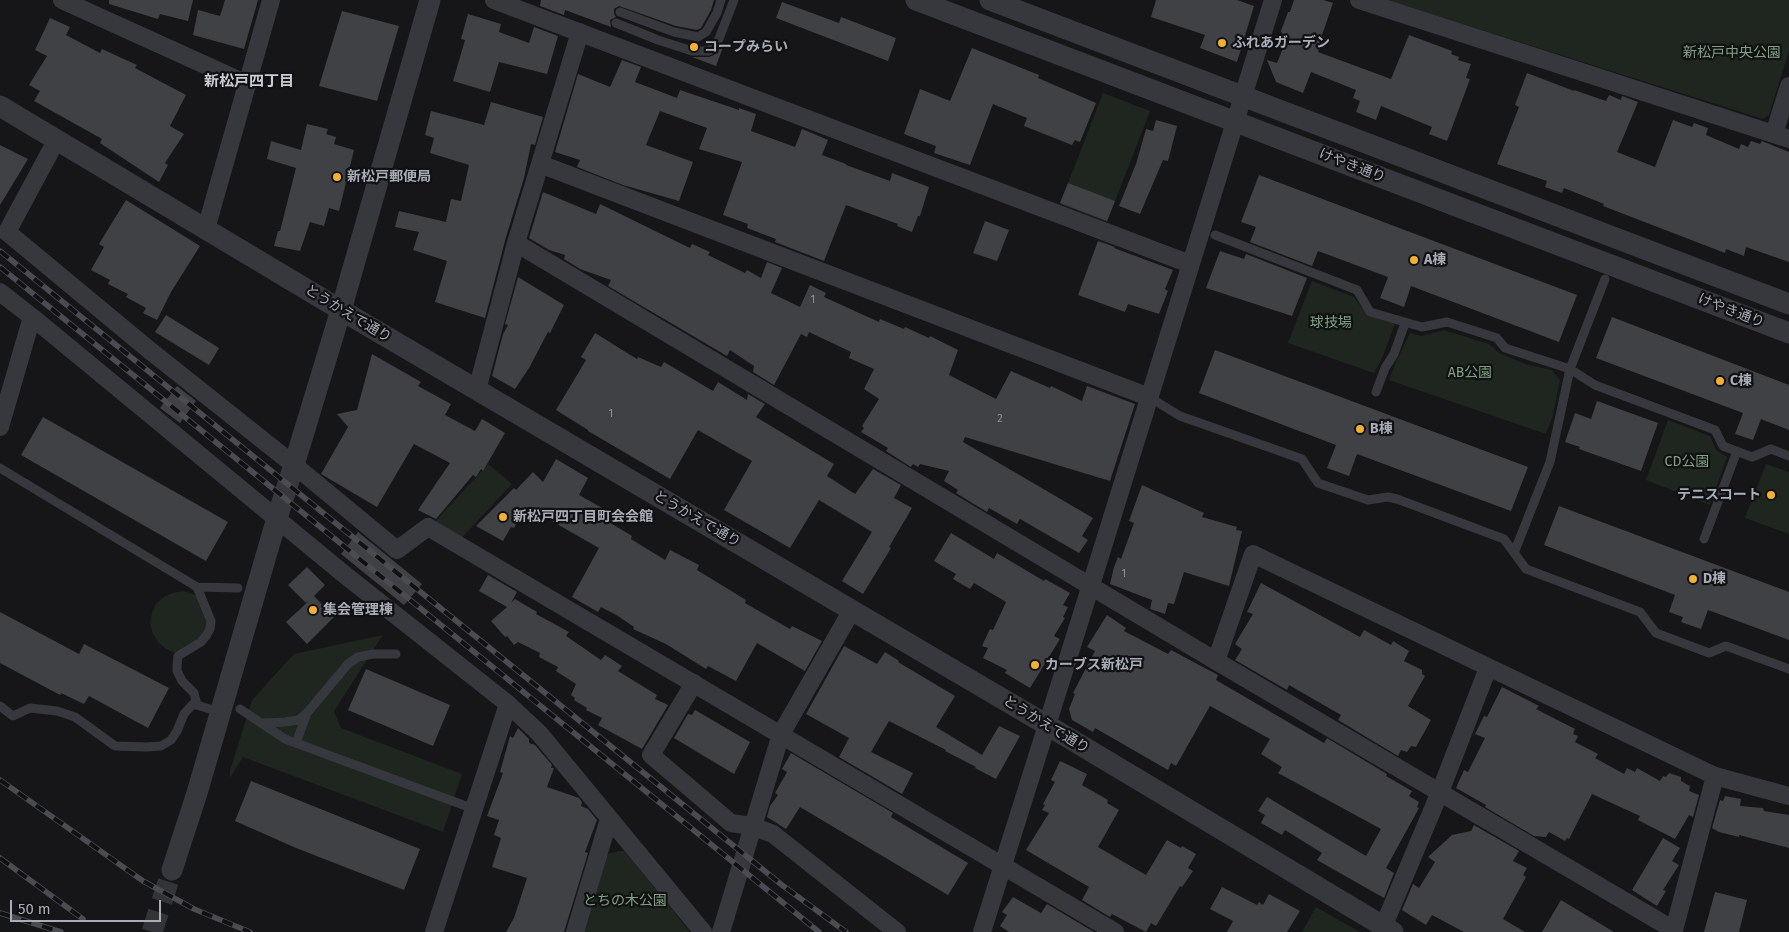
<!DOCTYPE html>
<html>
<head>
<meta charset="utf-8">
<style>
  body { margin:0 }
  #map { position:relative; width:1789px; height:932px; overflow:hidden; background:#161618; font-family:"Fira Sans",sans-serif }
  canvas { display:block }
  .scale { position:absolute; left:10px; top:900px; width:151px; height:22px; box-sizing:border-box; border:2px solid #a8adb8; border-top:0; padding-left:6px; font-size:15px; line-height:18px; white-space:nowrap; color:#a8adb8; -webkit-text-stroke:4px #111113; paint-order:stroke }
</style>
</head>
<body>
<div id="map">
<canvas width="1789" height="932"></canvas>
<div class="scale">50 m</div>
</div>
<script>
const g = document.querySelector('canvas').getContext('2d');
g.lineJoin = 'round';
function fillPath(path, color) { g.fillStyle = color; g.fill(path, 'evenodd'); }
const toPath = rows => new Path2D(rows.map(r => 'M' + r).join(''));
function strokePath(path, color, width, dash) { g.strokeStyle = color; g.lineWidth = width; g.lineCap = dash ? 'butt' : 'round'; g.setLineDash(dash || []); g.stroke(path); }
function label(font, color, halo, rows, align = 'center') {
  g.font = font + ' "Fira Sans","Noto Sans JP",sans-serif'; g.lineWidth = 4.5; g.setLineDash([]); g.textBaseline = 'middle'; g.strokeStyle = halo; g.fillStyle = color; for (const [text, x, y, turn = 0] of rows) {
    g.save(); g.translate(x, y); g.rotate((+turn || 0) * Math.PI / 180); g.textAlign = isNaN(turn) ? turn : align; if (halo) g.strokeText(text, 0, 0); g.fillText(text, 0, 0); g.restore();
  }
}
const green = toPath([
  [1387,0,1789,0,1789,51,1769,115,1763,119],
  [1103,93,1150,111,1107,222,1060,204],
  [1312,281,1354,297,1368,316,1395,324,1382,358,1374,373,1288,343],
  [1444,330,1489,344,1499,353,1528,365,1552,370,1560,380,1553,415,1546,434,1389,380,1395,364,1410,333,1421,336],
  [1668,420,1710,436,1716,450,1727,457,1710,505,1646,480],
  [488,464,512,484,459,541,432,525],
  [1766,464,1789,472,1789,534,1745,518],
  [183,591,193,594,202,599,212,626,185,653,175,653,166,649,158,642,153,634,150,623,152,613,156,604,164,597,173,593],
  [383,635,334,711,341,728,462,774,443,832,243,757,230,778,230,771,252,700,294,654],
  [618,851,624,851,628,855,690,932,582,932,604,860,608,854],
  [1316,907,1360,932,1302,932]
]);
const building = toPath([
  [109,0,193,0,188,21,160,14,158,19,109,4],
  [225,0,258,0,244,49,193,35,198,10,220,16],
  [541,0,714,0,711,10,701,28,697,30,676,26,619,6,614,9,614,14,616,17,610,20,611,27,565,10,564,15,540,6],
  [1156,0,1237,0,1254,6,1237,62,1200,48,1205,35,1151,17],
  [1294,0,1323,0,1333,3,1321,38,1322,39,1318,52,1391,79,1409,35,1452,51,1451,54,1459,57,1458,60,1471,64,1466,78,1470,79,1447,141,1429,134,1432,127,1381,106,1376,120,1356,112,1360,101,1353,98,1356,90,1311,72,1303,93,1276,82,1267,60,1277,63,1286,41,1281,31,1288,12,1290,12],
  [782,2,839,23,841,17,896,38,888,61,776,18],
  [342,11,399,26,377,101,319,86],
  [736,12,716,66,692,57,709,57,714,55,724,44],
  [468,14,501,24,499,32,529,43,534,27,558,36,547,74,499,62,490,92,453,81,465,40,461,39],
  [50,18,70,27,66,35,100,53,102,49,137,65,135,68,186,95,170,126,184,134,165,163,168,165,159,182,100,143,102,139,34,101,40,91,29,85,47,56,35,50],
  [972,48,1039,75,1038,78,1096,103,1080,142,1075,140,1072,145,1024,126,1027,118,993,104,970,165,934,153,936,146,904,134,920,89,950,101],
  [622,60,641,67,635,82,677,98,680,90,739,110,739,108,756,114,751,131,795,147,802,129,828,140,822,155,846,164,846,165,890,181,892,173,929,187,920,216,918,216,912,232,897,226,898,224,846,205,824,261,775,242,776,239,747,228,748,224,723,215,742,162,699,149,707,128,660,111,646,145,693,162,679,201,623,185,577,167,580,160,555,152,578,74,610,87],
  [1527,73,1574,91,1574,90,1606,101,1609,95,1621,100,1622,96,1638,102,1617,152,1655,167,1673,120,1692,127,1694,123,1708,128,1706,135,1739,149,1741,144,1748,147,1751,141,1760,144,1762,141,1789,152,1789,262,1746,247,1744,256,1726,249,1725,253,1603,206,1604,204,1564,188,1562,193,1545,187,1547,181,1497,164,1519,107,1515,105],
  [491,102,543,117,535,145,531,144,524,178,506,237,485,318,435,302,447,261,413,250,419,232,395,227,399,211,446,222,451,199,461,201,469,165,430,153,434,138,425,135,431,111,484,125],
  [1156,120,1177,126,1168,161,1163,160,1140,214,1119,206,1136,164,1146,129,1153,131],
  [307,124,328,129,326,134,336,137,334,144,354,150,339,211,329,208,324,226,310,222,300,251,274,246,278,231,280,231,296,168,267,159,271,141,301,150],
  [0,145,28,159,0,205],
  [1259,175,1577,295,1559,342,1411,286,1404,307,1380,298,1388,277,1318,251,1312,266,1250,242,1256,227,1241,222],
  [1068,183,1115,201,1107,221,1060,203],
  [543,192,596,214,600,204,690,248,692,244,710,252,708,255,745,273,747,270,761,278,767,262,782,268,771,293,800,307,810,285,826,293,824,297,879,322,880,319,904,329,905,327,929,338,930,336,958,350,949,375,996,399,1011,371,1050,388,1051,386,1082,401,1087,386,1135,404,1110,481,965,437,963,442,1093,518,1082,536,1088,540,1079,553,1020,519,1017,524,989,508,987,512,956,493,958,490,944,481,949,471,920,464,918,467,913,464,911,467,886,451,888,448,861,432,864,428,862,426,879,399,864,389,874,369,849,358,851,352,809,332,807,337,801,334,774,385,753,372,754,366,730,350,727,356,608,286,611,280,580,269,564,259,565,255,549,250,529,238],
  [126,200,200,246,171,292,157,320,143,313,146,308,126,297,128,294,108,284,110,280,91,270,104,247,99,244],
  [985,221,1009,230,997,261,973,253],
  [1098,241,1115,247,1114,248,1173,270,1165,289,1168,291,1159,314,1128,304,1125,312,1078,295],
  [1220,251,1244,259,1246,254,1307,278,1292,316,1206,288],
  [518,277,564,305,550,333,548,332,529,368,515,389,492,376,503,334,508,325,505,324],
  [166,315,219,348,209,365,155,332],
  [1612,317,1789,385,1789,430,1761,419,1753,440,1735,434,1743,413,1596,358],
  [595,333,637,359,638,357,661,367,664,362,713,391,718,382,747,400,748,394,765,404,756,417,834,464,827,476,855,494,873,469,901,485,894,498,912,508,889,547,891,548,863,594,842,581,872,532,819,500,790,548,724,510,752,461,698,430,670,479,588,431,588,430,556,410,586,360,581,357],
  [1215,350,1528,467,1511,511,1357,454,1349,476,1327,468,1336,445,1199,393],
  [372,354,421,382,418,386,451,404,445,415,475,431,482,419,505,433,483,471,481,469,476,477,473,475,436,519,418,510,450,463,414,444,377,507,321,474,348,427,337,414,357,410],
  [177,386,196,401,180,423,160,408],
  [1597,401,1658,423,1641,471,1579,449,1580,447,1565,442,1575,413,1591,419],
  [43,417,228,522,206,561,21,455],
  [556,459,588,478,579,495,604,509,599,516,632,536,631,539,665,560,670,550,699,565,697,570,746,600,745,603,790,629,792,626,822,641,805,671,757,643,736,681,708,666,706,669,666,644,633,629,634,627,618,616,601,607,598,612,572,597,599,548,527,507,514,528,511,527,503,541,476,526,514,488,516,490,533,472,543,482],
  [1142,485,1204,513,1202,517,1237,527,1236,530,1242,531,1229,586,1184,572,1174,604,1168,603,1165,614,1150,609,1152,600,1110,584,1114,567,1118,557,1121,559,1134,523,1129,521],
  [1559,506,1789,592,1789,640,1708,610,1701,629,1681,622,1683,617,1669,612,1675,595,1544,545],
  [358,532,422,584,404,605,341,554],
  [951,533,994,559,997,553,1044,581,1045,579,1070,593,1063,605,1068,607,1063,617,1065,618,1054,636,1060,639,1030,688,1005,673,1007,670,983,658,988,648,982,646,990,629,993,630,1006,602,974,583,970,589,953,579,956,574,934,561],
  [307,567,325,585,314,596,334,617,307,644,286,622,311,599,306,603,288,585],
  [488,575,517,592,511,603,515,599,537,612,536,614,569,632,566,636,601,660,605,655,622,666,618,671,657,695,655,699,668,705,642,749,598,725,602,718,586,710,587,708,574,700,575,698,571,695,576,684,556,671,558,667,539,657,540,653,518,642,514,645,507,636,505,637,491,621,507,607,479,591],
  [1261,583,1360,637,1364,630,1391,645,1393,641,1409,651,1404,661,1422,670,1422,674,1425,676,1408,706,1431,720,1416,747,1411,746,1407,752,1401,750,1398,756,1338,720,1341,715,1289,685,1287,690,1235,660,1242,649,1235,644,1253,614,1247,612],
  [0,612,79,654,84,644,169,688,148,728,89,696,84,704,61,693,60,695,0,663],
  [1107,615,1126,628,1124,631,1168,654,1171,650,1218,675,1216,680,1324,743,1327,738,1387,774,1386,776,1412,791,1409,796,1419,802,1417,807,1419,808,1386,868,1394,873,1384,898,1317,860,1322,853,1285,830,1282,835,1261,823,1265,815,1258,811,1267,797,1366,856,1381,829,1278,773,1282,767,1261,754,1270,739,1210,706,1176,766,1171,763,1168,770,1095,728,1093,732,1072,720,1069,709,1075,694,1073,693,1095,651,1087,647],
  [844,646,877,664,885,652,899,661,898,662,955,696,936,727,982,755,999,726,1020,736,996,779,975,768,976,767,945,751,946,750,889,721,871,752,913,773,902,794,839,757,849,738,806,714],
  [366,669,450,705,433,746,348,710],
  [1502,687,1539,706,1536,709,1575,729,1573,734,1578,736,1575,742,1598,754,1595,758,1624,774,1627,768,1635,772,1637,768,1660,781,1663,776,1666,777,1669,773,1681,777,1681,781,1690,786,1689,791,1699,795,1693,817,1689,815,1675,839,1638,820,1640,816,1592,794,1569,839,1567,838,1565,841,1549,832,1546,837,1534,836,1485,807,1486,805,1456,788,1464,770,1468,772,1485,738,1475,734,1484,716,1487,717],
  [695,710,750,742,734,774,674,738,688,714,692,715],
  [518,728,529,739,529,743,535,745,552,765,551,768,554,768,547,787,579,798,582,802,581,806,588,809,597,820,585,852,588,853,564,932,506,932,514,918,527,878,492,867,501,838,494,835,499,820,487,816,503,773,500,772,510,736,513,738],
  [791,753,893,813,891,817,968,863,948,895,800,807,786,829,767,817,770,806,778,795,775,793,787,772,782,769],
  [1060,761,1087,774,1082,785,1108,800,1107,803,1119,810,1098,847,1146,875,1167,840,1181,848,1182,846,1196,854,1188,868,1193,871,1182,887,1180,886,1156,926,1151,923,1146,932,1112,914,1110,917,1082,900,1089,887,1026,850,1049,813,1042,810,1045,805,1043,804,1055,782,1051,780],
  [251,781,420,849,404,890,296,848,235,821],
  [1725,796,1741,799,1740,806,1763,808,1764,811,1789,815,1789,848,1739,835,1739,837,1719,832,1712,828,1720,800,1723,801],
  [1474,825,1519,851,1513,861,1527,868,1523,875,1526,877,1503,919,1525,932,1464,932,1432,915,1426,925,1402,910,1413,884,1419,888,1435,862,1428,857,1452,835,1471,831],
  [1663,838,1680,848,1672,861,1679,865,1663,890,1666,891,1657,906,1632,890],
  [1222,887,1257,905,1259,902,1263,905,1269,894,1300,911,1287,932,1227,932,1233,921,1210,909],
  [1715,892,1747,900,1739,932,1704,932],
  [1013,897,1041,913,1047,904,1094,932,1009,932,1000,926,1007,915,1002,912],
  [1561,900,1614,932,1542,932]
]);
const tertiaryTunnel = toPath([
  [152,932,172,870]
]);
const service = toPath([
  [620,12,674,32,698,37,706,32,717,13,721,0],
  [616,23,658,40,692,51,709,51,718,41,734,0],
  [1215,235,1357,290,1370,312,1422,327,1447,322,1497,338,1505,348,1570,369,1595,385,1715,430,1723,446,1752,457,1771,449,1789,456],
  [1376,392,1385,368,1394,354,1405,323],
  [1149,397,1180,416,1302,459,1318,483,1368,500,1388,497,1397,499,1504,539,1526,569,1640,612,1656,633,1709,653,1726,646,1789,669],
  [0,468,197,587,238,588],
  [1704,539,1737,451],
  [1514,553,1550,462,1570,369,1605,279],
  [197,587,211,621,210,629,206,636,201,642,178,656,177,665,177,671,182,681,194,693,197,705],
  [0,706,13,716,30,708,57,711,75,717,115,746,147,747,161,746,171,740,177,731,184,714,193,704,220,712],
  [240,709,285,739,474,809],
  [263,723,285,722,299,720,307,713],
  [296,743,307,713,348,664,358,657,373,654,396,654]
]);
const minor = toPath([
  [62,0,247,84],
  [494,0,1190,264],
  [1359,0,1789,139],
  [1774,134,1789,86],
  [57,139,7,232,148,349,294,465,397,550,428,527,1115,932],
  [540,164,1149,397],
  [206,229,271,0],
  [516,243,1216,661,1674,930,1715,776],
  [0,292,32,317,0,427],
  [32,317,345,575,508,704,539,733,703,932],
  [477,390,516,243,580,32],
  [1216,661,1253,554,1715,776,1789,796],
  [694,683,651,755,731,823,752,826,773,834,897,932],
  [434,932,508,704],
  [575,932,609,819],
  [721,932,781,734,852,610],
  [982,932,1091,585,1273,0],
  [1381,932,1440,792,1488,668]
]);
const tertiary = toPath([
  [916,0,1789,333],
  [990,0,1789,304],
  [0,106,341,310,1047,725,1393,932],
  [172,870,197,793,277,518,294,465,341,310,430,0]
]);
const rail = toPath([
  [0,251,782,885,846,932],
  [0,267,819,932],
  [0,780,143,881,194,909,250,932],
  [0,858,83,919],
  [0,913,61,932]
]);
const markers = [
  [1222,43,5,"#f2b134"],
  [694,47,5,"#f2b134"],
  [337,177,5,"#f2b134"],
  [1414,260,5,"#f2b134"],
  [1720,381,5,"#f2b134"],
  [1360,429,5,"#f2b134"],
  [1771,495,5,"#f2b134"],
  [503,517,5,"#f2b134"],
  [1693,579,5,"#f2b134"],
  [313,610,5,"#f2b134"],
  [1035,665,5,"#f2b134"]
];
const numberNames = [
  ["1",813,300],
  ["1",611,414],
  ["2",1000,419],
  ["1",1124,574]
];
const poiNames = [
  ["ふれあガーデン",1232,43],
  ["コープみらい",704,47],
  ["新松戸郵便局",347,177],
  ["A棟",1424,260],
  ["C棟",1730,381],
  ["B棟",1370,429],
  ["テニスコート",1761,495,"right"],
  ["新松戸四丁目町会会館",513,517],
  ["D棟",1703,579],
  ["集会管理棟",323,610],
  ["カーブス新松戸",1045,665]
];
const parkNames = [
  ["新松戸中央公園",1732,53],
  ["球技場",1331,323],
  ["AB公園",1470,373],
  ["CD公園",1687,462],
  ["とちの木公園",625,901]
];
const streetNames = [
  ["けやき通り",1352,166,21],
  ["けやき通り",1731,311,21],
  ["とうかえで通り",348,314,31],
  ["とうかえで通り",697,519,30],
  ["とうかえで通り",1046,725,31]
];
const neighbourhoodNames = [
  ["新松戸四丁目",249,82]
];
fillPath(green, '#1e261f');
fillPath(building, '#404145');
strokePath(tertiaryTunnel, '#333438', 21, [21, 11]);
strokePath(service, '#37383d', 9);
strokePath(minor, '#37383d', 18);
strokePath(tertiary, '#37383d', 21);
strokePath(rail, '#4a4c52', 5.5);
strokePath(rail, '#111113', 4, [11]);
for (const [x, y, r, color] of markers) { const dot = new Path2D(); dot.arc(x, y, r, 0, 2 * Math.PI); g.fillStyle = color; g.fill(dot); strokePath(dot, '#111113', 2); }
label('11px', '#8e929b', null, numberNames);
label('bold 14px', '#a8adb8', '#111113', poiNames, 'left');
label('14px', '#7fa381', '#111113', parkNames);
label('14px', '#a8adb8', '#111113', streetNames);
label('bold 15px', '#c9ccd4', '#111113', neighbourhoodNames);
</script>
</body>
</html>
